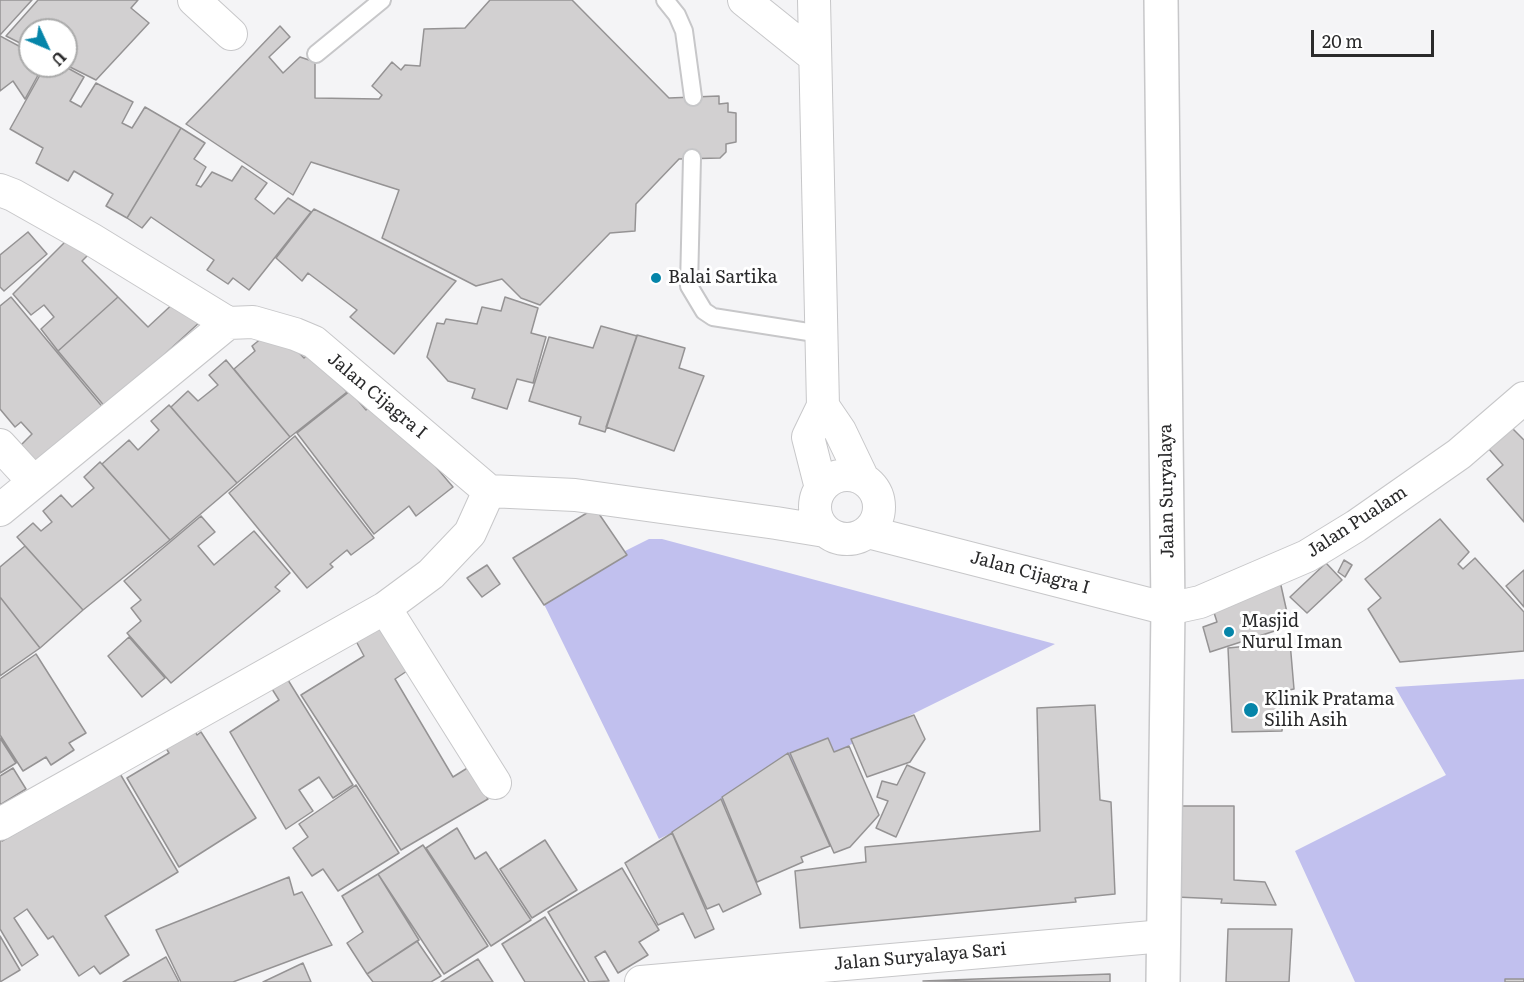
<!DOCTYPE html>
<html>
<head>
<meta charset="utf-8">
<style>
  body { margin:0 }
  #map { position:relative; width:1524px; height:982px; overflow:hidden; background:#f4f4f6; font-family:Literata,serif }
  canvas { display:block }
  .north { position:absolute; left:18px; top:18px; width:60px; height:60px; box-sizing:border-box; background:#fff; border:2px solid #aaa; border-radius:50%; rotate:134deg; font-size:16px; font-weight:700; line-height:24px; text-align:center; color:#2a2a2b }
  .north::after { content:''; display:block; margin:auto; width:21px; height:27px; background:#0585a9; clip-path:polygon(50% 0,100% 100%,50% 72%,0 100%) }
  .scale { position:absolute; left:1311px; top:30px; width:123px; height:27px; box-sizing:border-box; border:3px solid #2a2a2b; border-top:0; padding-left:8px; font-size:18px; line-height:21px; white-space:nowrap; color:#2a2a2b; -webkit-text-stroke:4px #fff; paint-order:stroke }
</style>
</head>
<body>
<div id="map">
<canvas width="1524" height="982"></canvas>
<div class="north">U</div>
<div class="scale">20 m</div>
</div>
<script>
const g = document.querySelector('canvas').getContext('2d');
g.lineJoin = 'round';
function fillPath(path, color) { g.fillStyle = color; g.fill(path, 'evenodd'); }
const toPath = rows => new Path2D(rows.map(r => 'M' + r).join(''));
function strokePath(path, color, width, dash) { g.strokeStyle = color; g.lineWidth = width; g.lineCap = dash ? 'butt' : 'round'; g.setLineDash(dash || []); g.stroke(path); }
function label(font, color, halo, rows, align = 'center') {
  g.font = font + ' Literata,serif'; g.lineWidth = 6; g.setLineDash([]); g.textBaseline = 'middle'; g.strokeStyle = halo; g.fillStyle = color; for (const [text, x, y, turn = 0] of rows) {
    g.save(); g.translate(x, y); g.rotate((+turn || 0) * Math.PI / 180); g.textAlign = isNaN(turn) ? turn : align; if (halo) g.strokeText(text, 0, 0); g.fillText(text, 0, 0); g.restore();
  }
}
const green = toPath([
  [649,539,662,539,1055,644,659,839,539,594],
  [1524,679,1524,982,1355,982,1295,851,1446,775,1395,687]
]);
const building = toPath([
  [0,0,32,0,0,35,0,0],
  [38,0,138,0,131,8,149,23,96,80,66,65,66,30,30,30,30,48,6,36,38,0],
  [490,0,572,0,669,98,719,96,719,104,728,103,728,112,736,113,736,142,726,144,726,152,720,158,679,159,636,204,635,231,610,233,540,305,521,298,502,279,476,286,382,238,399,190,311,162,293,195,186,124,280,26,290,37,269,57,283,73,300,57,315,62,315,98,379,99,382,95,372,86,392,62,401,70,405,65,420,66,424,29,465,28,490,0],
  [0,36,30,52,30,66,43,66,25,99,13,81,0,91,0,36],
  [45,66,64,66,84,77,70,101,81,107,96,83,133,102,122,123,132,128,145,107,181,128,127,218,106,206,113,194,74,171,68,181,36,163,43,148,10,129,45,66],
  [181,128,205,143,194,159,206,167,196,185,201,187,212,172,232,181,242,166,267,183,255,199,274,214,288,198,311,212,249,290,233,278,228,284,207,270,214,260,151,217,142,228,127,218,181,128],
  [314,209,456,281,394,354,350,317,357,310,308,273,302,281,276,258,314,209],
  [28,232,47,254,4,291,0,287,0,255,28,232],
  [74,233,97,246,82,261,118,297,58,351,41,329,54,317,44,305,31,315,13,294,74,233],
  [11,297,105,410,36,466,18,448,32,434,21,422,15,427,0,409,0,306,11,297],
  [118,297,148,327,178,299,201,321,106,408,58,351,118,297],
  [505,297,538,308,531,333,546,337,533,383,517,379,507,409,472,398,475,389,448,381,427,357,437,323,444,324,446,319,477,324,482,307,501,311,505,297],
  [601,326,637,336,605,432,579,424,581,417,529,401,549,337,593,348,601,326],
  [273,329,278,330,304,358,311,351,347,392,290,437,234,369,255,351,252,346,273,329],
  [637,335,685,348,679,368,704,376,674,451,606,427,637,335],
  [226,360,290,437,237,483,171,407,188,391,198,401,218,385,209,375,226,360],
  [350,391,366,410,379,400,453,487,416,516,409,506,374,534,297,433,350,391],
  [169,405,237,483,170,540,102,464,129,440,138,450,159,430,151,421,169,405],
  [1511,427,1524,440,1524,522,1487,479,1503,465,1488,448,1511,427],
  [295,436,374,538,351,555,347,550,330,564,333,567,307,588,229,493,295,436],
  [100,462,170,540,83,610,17,537,33,523,41,531,52,522,43,511,61,495,72,507,94,488,84,477,100,462],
  [595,508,627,555,544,605,513,558,595,508],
  [201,516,215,532,198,546,214,565,254,531,290,573,275,587,280,591,171,683,127,633,141,621,131,608,141,600,124,581,201,516],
  [1440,519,1469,552,1458,564,1463,569,1475,558,1524,612,1524,651,1400,662,1368,609,1381,598,1365,579,1440,519],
  [25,546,83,610,40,648,0,597,0,567,25,546],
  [1344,560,1352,565,1345,577,1338,572,1344,560],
  [1326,563,1342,580,1307,613,1290,597,1326,563],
  [487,565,500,584,482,597,467,578,487,565],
  [1524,570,1524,607,1506,586,1524,570],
  [1280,581,1290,626,1210,652,1203,627,1217,622,1210,600,1280,581],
  [0,597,40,648,0,676,0,597],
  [379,628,407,671,395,679,453,777,469,767,488,799,401,850,301,695,364,656,356,641,379,628],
  [129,637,165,678,142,697,108,656,129,637],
  [1290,642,1294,689,1284,691,1282,731,1232,732,1228,648,1290,642],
  [36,654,86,733,69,743,74,750,51,765,46,757,23,771,0,735,0,679,36,654],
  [288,680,353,785,333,798,319,777,299,790,313,811,286,829,230,732,279,700,272,689,288,680],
  [1095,705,1100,800,1111,802,1115,894,1075,898,1076,902,800,928,795,871,866,862,865,847,1040,831,1037,708,1095,705],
  [914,715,925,739,910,762,867,777,851,739,914,715],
  [193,728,197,735,201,732,256,818,179,867,127,778,169,753,164,745,193,728],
  [0,738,16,763,0,773,0,738],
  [828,738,834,752,849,746,879,815,850,847,834,853,790,753,828,738],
  [788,753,830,846,801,857,803,862,757,882,722,797,788,753],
  [907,765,925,773,896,837,876,828,888,801,877,797,882,781,897,785,907,765],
  [13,768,26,789,0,805,0,776,13,768],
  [119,772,178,872,105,916,129,955,100,974,94,966,79,976,53,936,48,939,27,909,14,918,38,955,22,966,0,929,0,837,2,841,119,772],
  [356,785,399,853,338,891,323,869,312,876,293,848,308,837,299,824,356,785],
  [721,799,761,894,723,912,719,904,707,909,672,832,721,799],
  [1179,806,1234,806,1234,880,1265,882,1276,905,1221,903,1222,899,1176,897,1179,806],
  [457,828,475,859,486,852,531,920,491,946,426,848,457,828],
  [672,833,714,929,695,938,683,913,658,925,625,863,672,833],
  [545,840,577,890,532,918,500,869,545,840],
  [423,845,488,946,444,974,378,874,423,845],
  [622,868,659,930,639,942,648,955,618,973,605,951,595,957,609,981,589,982,548,912,622,868],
  [378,874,419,940,367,974,347,943,363,932,342,896,378,874],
  [289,877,294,895,302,892,332,945,233,982,181,982,156,930,289,877],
  [545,917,585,982,525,982,502,944,545,917],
  [1228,929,1292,929,1289,982,1226,982,1228,929],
  [0,936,20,970,0,982,0,936],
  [417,941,441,976,431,982,373,982,367,974,417,941],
  [166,957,179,982,123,982,166,957],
  [478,959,493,982,441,982,478,959],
  [303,963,311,982,263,982,303,963],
  [1110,974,1110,982,923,981,1110,974],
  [1505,979,1524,979,1524,982,1505,982,1505,979]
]);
const service = toPath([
  [665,0,677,15,684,31,693,97],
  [316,54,382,0],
  [692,158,689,286,704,311,713,317,821,334]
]);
const minor = toPath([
  [194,0,231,34],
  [744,0,815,57],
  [814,0,823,406,808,437,821,488],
  [0,190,13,195,91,239,228,323,253,322,295,334,314,342,489,491,575,495,776,523,825,531],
  [823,406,840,431,863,479],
  [0,445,34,482],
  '815 507a32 32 0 1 1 64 0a32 32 0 1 1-64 0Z',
  [0,510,228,323],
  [868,532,1168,609,1200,602,1307,556,1356,526,1459,454,1524,398],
  [385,608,495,783],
  [0,824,385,608,431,574,470,533,489,491],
  [641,982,1164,936]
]);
const tertiary = toPath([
  [1161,0,1168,609,1163,982]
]);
const markers = [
  [656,278,6,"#0585a9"],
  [1229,632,6,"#0585a9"],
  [1251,710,8,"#0585a9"]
];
const poiNames = [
  ["Balai Sartika",668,278],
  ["Masjid",1241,622],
  ["Nurul Iman",1241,643],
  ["Klinik Pratama",1264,700],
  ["Silih Asih",1264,721]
];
const streetNames = [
  ["Jalan Cijagra I",377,396,40],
  ["Jalan Suryalaya",1167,491,-91],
  ["Jalan Pualam",1357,522,-33],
  ["Jalan Cijagra I",1030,573,15],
  ["Jalan Suryalaya Sari",920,957,-5]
];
fillPath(green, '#c1c0ee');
fillPath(building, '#d2d0d1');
strokePath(building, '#959394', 1.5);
strokePath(service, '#c7c7c9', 20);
strokePath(minor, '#c7c7c9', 34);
strokePath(tertiary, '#c7c7c9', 36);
strokePath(service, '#fff', 16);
strokePath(minor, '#fff', 32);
strokePath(tertiary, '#fff', 33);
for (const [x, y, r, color] of markers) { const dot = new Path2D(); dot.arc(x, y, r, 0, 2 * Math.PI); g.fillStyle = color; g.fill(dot); strokePath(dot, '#fff', 2); }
label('18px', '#2a2a2b', '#fff', poiNames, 'left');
label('18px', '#2a2a2b', '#fff', streetNames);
</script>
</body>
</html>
